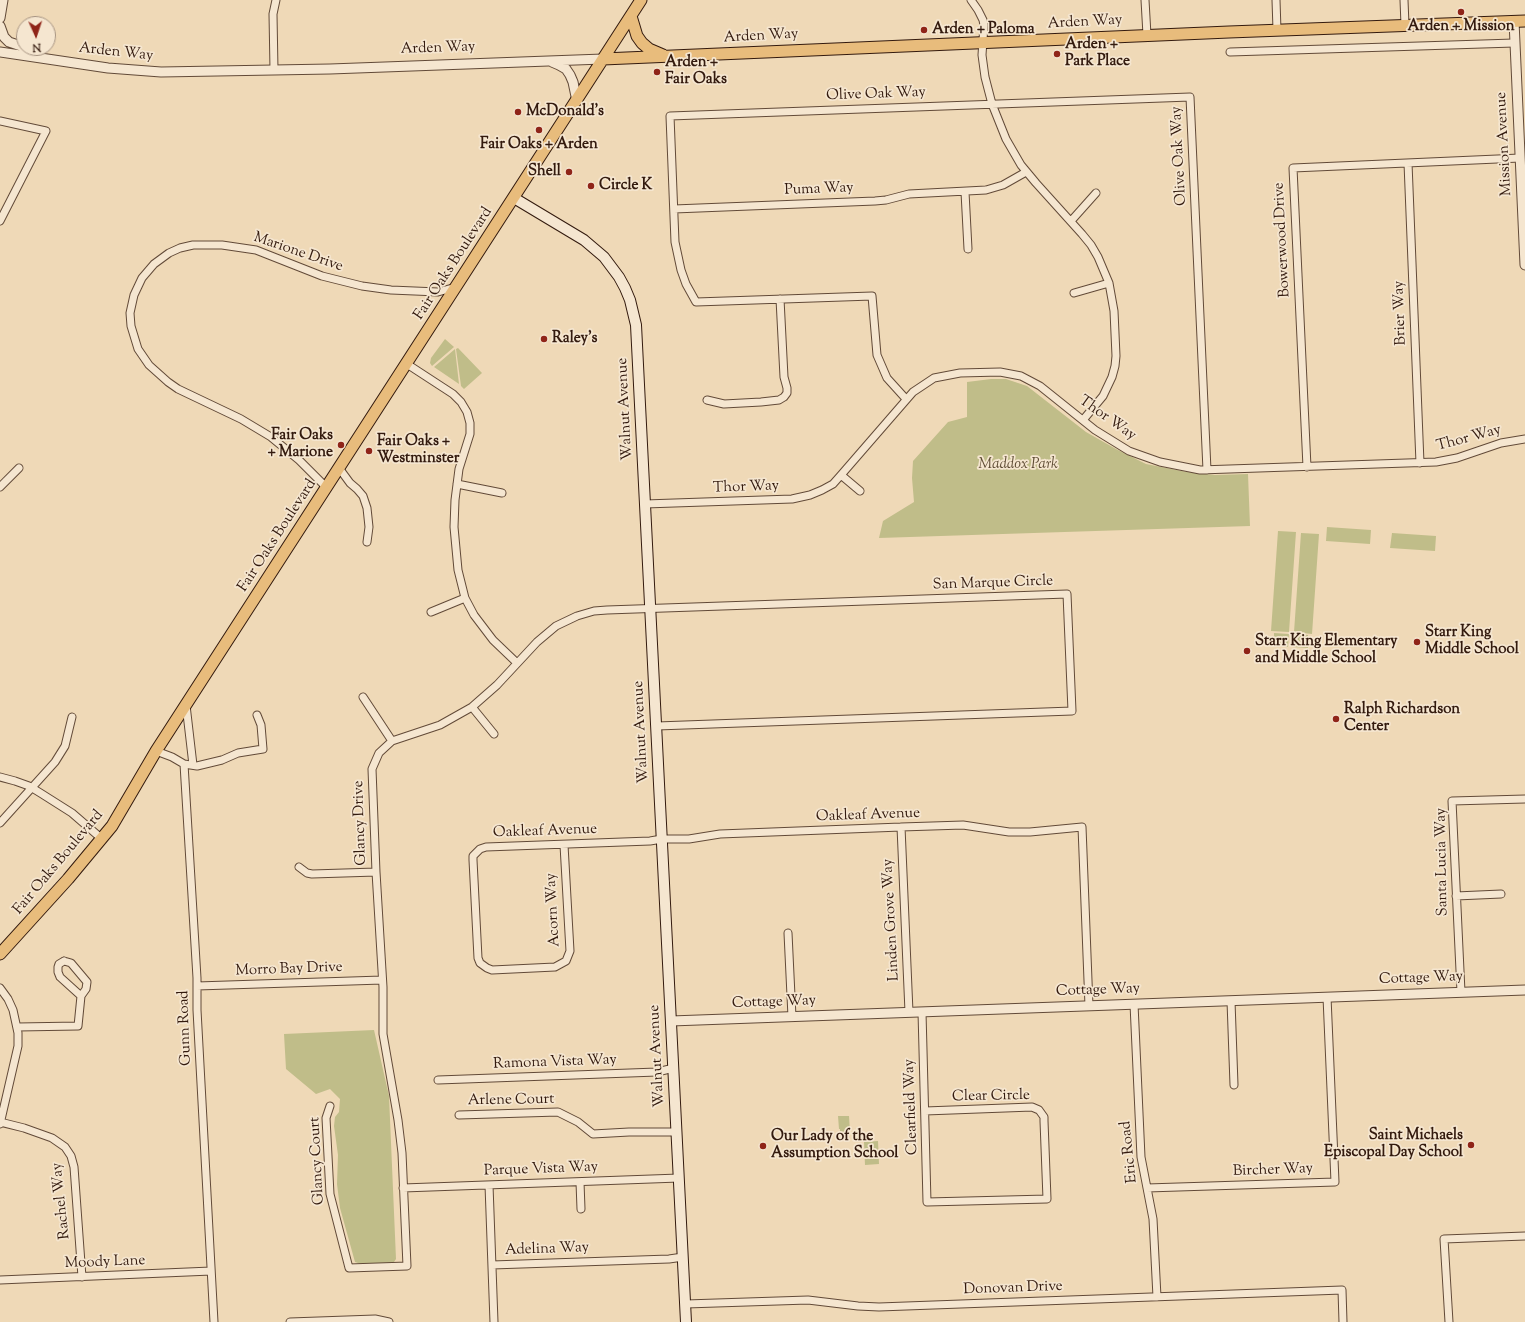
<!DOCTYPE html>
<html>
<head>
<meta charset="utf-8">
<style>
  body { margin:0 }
  #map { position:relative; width:1525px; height:1322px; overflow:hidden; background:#efd9b7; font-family:"Sorts Mill Goudy",serif }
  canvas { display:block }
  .north { position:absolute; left:16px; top:16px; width:40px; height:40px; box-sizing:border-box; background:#f5e6d0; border:1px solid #a79482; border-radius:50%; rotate:177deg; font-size:11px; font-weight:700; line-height:16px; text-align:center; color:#331a0e }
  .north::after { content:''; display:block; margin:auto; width:14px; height:18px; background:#8f2418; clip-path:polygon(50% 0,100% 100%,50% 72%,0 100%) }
</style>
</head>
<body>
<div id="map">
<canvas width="1525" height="1322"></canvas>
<div class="north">N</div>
</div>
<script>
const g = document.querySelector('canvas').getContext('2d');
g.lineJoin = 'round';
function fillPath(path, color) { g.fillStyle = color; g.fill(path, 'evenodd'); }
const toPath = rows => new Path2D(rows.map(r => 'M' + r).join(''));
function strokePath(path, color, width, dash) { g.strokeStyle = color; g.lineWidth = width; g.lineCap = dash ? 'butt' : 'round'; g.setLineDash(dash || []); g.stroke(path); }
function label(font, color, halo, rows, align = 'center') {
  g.font = font + ' "Sorts Mill Goudy",serif'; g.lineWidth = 3.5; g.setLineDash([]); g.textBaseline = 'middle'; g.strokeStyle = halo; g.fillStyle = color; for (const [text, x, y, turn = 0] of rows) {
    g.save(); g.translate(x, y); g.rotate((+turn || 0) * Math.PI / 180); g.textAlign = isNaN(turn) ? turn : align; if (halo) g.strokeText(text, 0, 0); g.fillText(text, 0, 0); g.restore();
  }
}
const green = toPath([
  [445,339,454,347,432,366,430,363,431,358],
  [458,348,482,373,464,389,461,386,456,349],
  [455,349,459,384,434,367],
  [991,379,1006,379,1027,386,1086,432,1116,449,1146,464,1187,472,1215,475,1248,474,1250,526,879,538,883,521,914,502,912,478,913,461,948,422,967,417,967,382],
  [1327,527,1371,530,1370,544,1326,541],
  [1278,531,1296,532,1289,632,1271,631],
  [1301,533,1319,534,1312,634,1294,632],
  [1392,533,1436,536,1435,551,1390,548],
  [1274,633,1289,634,1288,647,1274,646],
  [1294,634,1308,635,1308,648,1293,647],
  [374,1030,389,1096,396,1259,394,1262,385,1265,364,1265,355,1262,340,1208,337,1184,338,1155,334,1126,335,1117,339,1112,340,1099,330,1089,316,1094,286,1069,284,1034],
  [838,1116,849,1116,850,1132,840,1132,840,1129,839,1129],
  [878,1141,879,1164,865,1165,864,1142]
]);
const minor = toPath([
  [971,0,978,10,983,20,984,25,982,55,985,77,992,104,1006,139,1021,165,1036,183,1082,234,1091,245,1098,257,1109,283,1114,311,1116,356,1115,366,1112,377,1103,396,1083,420],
  [1145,0,1147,35],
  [1276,0,1277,30],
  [1404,0,1405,25],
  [1230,52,1514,43],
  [274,70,273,14,276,0],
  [0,121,46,131,0,221],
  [1408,163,1420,463],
  [965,192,968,249],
  [674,209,875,201,886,200,909,194,986,190,1003,185,1026,172],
  [1071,221,1096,193],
  [1074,293,1109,283],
  [407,364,453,394,461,402,467,412,470,423,470,434,459,469,455,500,454,527,458,570,465,598,474,615,493,640,517,663],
  [906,399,887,378,877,355,872,296,696,302,686,284,681,270,675,242,670,116,1190,97,1207,470],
  [707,400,724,404,761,402,779,400,784,397,787,393,787,388,784,377,780,299],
  [1307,467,1293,168,1520,158],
  [339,468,350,483,357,489,363,496,367,508,369,527,367,542],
  [841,475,860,491],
  [457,484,502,493],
  [0,487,19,468],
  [327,488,299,460,271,437,241,419,178,389,168,382,149,365,138,349,131,326,130,313,134,295,142,278,154,264,169,253,180,248,193,245,222,245,256,250,322,276,362,286,391,290,438,292,456,287],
  [645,504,792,499,810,495,822,490,833,484,841,475,913,392,934,378,960,373,1000,372,1021,376,1040,386,1095,430,1129,451,1160,462,1200,470,1436,462,1457,458,1501,443,1525,439],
  [431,612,465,598],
  [363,697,392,741],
  [186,705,193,765],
  [472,707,494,734],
  [156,751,172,757,184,764,197,978,197,1010,214,1322],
  [184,764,197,766,222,760,238,753,263,749,261,725,257,715],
  [0,777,15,781,29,786,42,794,72,813,102,839],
  [0,823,55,762,65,746,72,717],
  [901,827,909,1012],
  [564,845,570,951,566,961,555,967,492,970,487,968,480,963,478,958,473,860,473,856,480,849,486,847,650,841,662,839,689,839,720,834,901,827,963,825,1009,832,1030,832,1082,827,1089,1006],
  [299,867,307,873,312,874,376,872],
  [1456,896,1501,894],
  [788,933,792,1017],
  [64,961,71,963,87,982,86,989,81,996,60,977,58,972,58,967,59,964,64,961],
  [197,986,382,980],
  [0,988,8,999,13,1010,18,1033,18,1046,0,1124],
  [1461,992,1452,801,1525,799],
  [1231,1001,1234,1085],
  [1134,1004,1141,1157,1153,1219,1157,1297],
  [922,1012,927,1202,1047,1199,1044,1121,1044,1117,1039,1110,1032,1107,925,1111],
  [18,1027,78,1026,81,996],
  [438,1080,657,1072,674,1068],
  [330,1106,326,1118,330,1194,349,1268,407,1266,402,1153,398,1120,383,1034,383,987,376,872,372,769,379,753,392,741,440,725,472,707,497,685,537,642,556,626,577,616,594,611,607,610,1067,594,1072,711,657,726],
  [459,1115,558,1112,578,1122,593,1134,629,1132,677,1132],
  [0,1122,24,1128,52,1138,65,1147,71,1156,74,1167,82,1277],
  [580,1182,581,1209],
  [489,1185,494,1322],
  [403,1188,679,1178],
  [1147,1188,1335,1182,1327,997],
  [492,1265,669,1259,683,1257],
  [0,1280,211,1271],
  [686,1304,808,1300,858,1306,879,1307,1342,1290,1343,1322],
  [290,1322,375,1319,389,1322],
  [1449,1322,1444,1239,1525,1236]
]);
const tertiary = toPath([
  [0,18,3,0],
  [1514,21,1525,265],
  [0,26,4,37,9,42,24,47],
  [0,52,108,68,161,72,330,69,603,59],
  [552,62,559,65,566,69,570,75,573,82,577,101],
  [671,1021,1525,990]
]);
const secondary = toPath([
  [514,198,584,240,604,257,619,277,625,288,630,300,636,325,686,1322]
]);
const primary = toPath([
  [631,16,637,36,642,43,649,49,663,55],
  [603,59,1229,32,1525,21],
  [0,954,68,879,112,826,156,751,641,0]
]);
const markers = [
  [1461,12,4,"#8f2418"],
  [924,30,4,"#8f2418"],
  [1057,54,4,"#8f2418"],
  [657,72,4,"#8f2418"],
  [518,112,4,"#8f2418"],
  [539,130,4,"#8f2418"],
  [569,172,4,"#8f2418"],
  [591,186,4,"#8f2418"],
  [544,339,4,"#8f2418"],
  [341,445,4,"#8f2418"],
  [369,451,4,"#8f2418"],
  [1417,642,4,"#8f2418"],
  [1247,651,4,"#8f2418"],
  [1336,719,4,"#8f2418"],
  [1471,1145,4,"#8f2418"],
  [763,1146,4,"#8f2418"]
];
const streetNames = [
  ["Arden Way",1085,23,-3],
  ["Arden Way",761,37,-3],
  ["Arden Way",438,49,-2],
  ["Arden Way",116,53,6],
  ["Olive Oak Way",876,95,-2],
  ["Mission Avenue",1505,144,-93],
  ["Olive Oak Way",1180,156,-93],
  ["Puma Way",819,190,-2],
  ["Bowerwood Drive",1283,240,-93],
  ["Marione Drive",298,253,19],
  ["Fair Oaks Boulevard",454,264,-57],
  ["Brier Way",1401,313,-92],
  ["Walnut Avenue",626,409,-93],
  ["Thor Way",1107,419,35],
  ["Thor Way",1469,439,-15],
  ["Thor Way",746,488,-2],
  ["Fair Oaks Boulevard",278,536,-57],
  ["San Marque Circle",993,584,-2],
  ["Walnut Avenue",642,732,-93],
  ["Oakleaf Avenue",868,816,-2],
  ["Glancy Drive",361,823,-92],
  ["Oakleaf Avenue",545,832,-2],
  ["Santa Lucia Way",1443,862,-91],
  ["Fair Oaks Boulevard",59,863,-50],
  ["Acorn Way",554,910,-93],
  ["Linden Grove Way",892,920,-93],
  ["Morro Bay Drive",289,970,-2],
  ["Cottage Way",1421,979,-2],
  ["Cottage Way",1098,991,-2],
  ["Cottage Way",774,1003,-2],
  ["Gunn Road",186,1028,-92],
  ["Walnut Avenue",658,1056,-93],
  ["Ramona Vista Way",555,1063,-2],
  ["Clear Circle",991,1097,-1],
  ["Arlene Court",511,1101,-1],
  ["Clearfield Way",912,1107,-92],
  ["Eric Road",1130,1152,-96],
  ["Glancy Court",318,1161,-93],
  ["Parque Vista Way",541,1170,-2],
  ["Bircher Way",1273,1171,-2],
  ["Rachel Way",62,1201,-96],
  ["Adelina Way",547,1250,-2],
  ["Moody Lane",105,1263,-2],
  ["Donovan Drive",1013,1289,-2]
];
const poiNames = [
  ["Arden + Mission",1461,27,"center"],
  ["Arden + Paloma",932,30],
  ["Arden +",1065,45],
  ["Park Place",1065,62],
  ["Arden +",665,63],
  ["Fair Oaks",665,80],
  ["McDonald's",526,112],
  ["Fair Oaks + Arden",539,145,"center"],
  ["Shell",561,172,"right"],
  ["Circle K",599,186],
  ["Raley's",552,339],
  ["Fair Oaks",333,436,"right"],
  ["+ Marione",333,453,"right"],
  ["Fair Oaks +",377,442],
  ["Westminster",377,459],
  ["Starr King",1425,633],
  ["Middle School",1425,650],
  ["Starr King Elementary",1255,642],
  ["and Middle School",1255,659],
  ["Ralph Richardson",1344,710],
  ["Center",1344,727],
  ["Saint Michaels",1463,1136,"right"],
  ["Episcopal Day School",1463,1153,"right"],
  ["Our Lady of the",771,1137],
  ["Assumption School",771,1154]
];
const parkNames = [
  ["Maddox Park",1018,465]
];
fillPath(green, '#c0bd89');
strokePath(minor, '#624a38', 9);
strokePath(tertiary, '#624a38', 11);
strokePath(secondary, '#331a0e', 12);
strokePath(primary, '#331a0e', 13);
strokePath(minor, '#f5e6d0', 7);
strokePath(tertiary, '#f5e6d0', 9);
strokePath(secondary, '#f5e6d0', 10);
strokePath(primary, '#e8bc7c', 11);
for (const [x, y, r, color] of markers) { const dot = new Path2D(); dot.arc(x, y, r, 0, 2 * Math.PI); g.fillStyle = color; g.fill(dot); strokePath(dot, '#f5e6d0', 1.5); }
label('15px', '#331a0e', '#f5e6d0', streetNames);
label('bold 15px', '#331a0e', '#f5e6d0', poiNames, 'left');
label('italic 15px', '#5d4b33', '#f5e6d0', parkNames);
</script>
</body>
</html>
